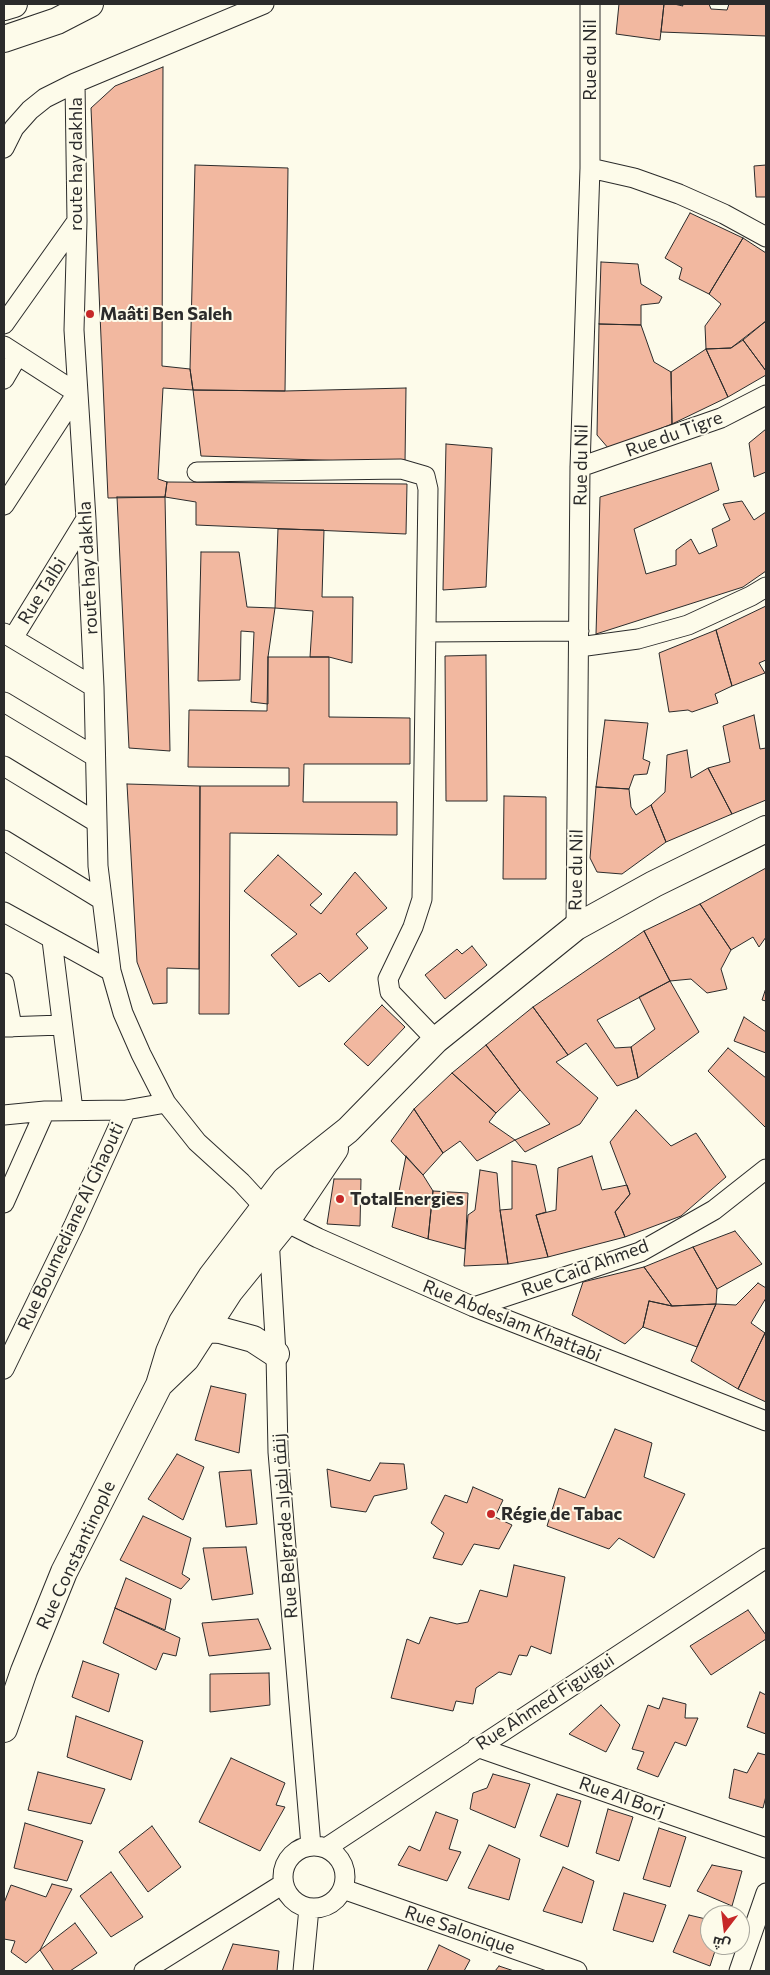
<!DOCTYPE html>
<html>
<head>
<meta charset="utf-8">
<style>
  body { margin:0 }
  #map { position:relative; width:770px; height:1975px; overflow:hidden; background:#fdfbea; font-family:Commissioner,Cairo,sans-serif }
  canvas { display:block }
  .frame { position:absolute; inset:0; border:5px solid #2b2b2b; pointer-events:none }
  .north { position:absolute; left:700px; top:1905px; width:50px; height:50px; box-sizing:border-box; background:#fdfbea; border:1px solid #a9a89e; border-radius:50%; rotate:195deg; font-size:14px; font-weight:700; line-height:20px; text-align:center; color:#2b2b2b }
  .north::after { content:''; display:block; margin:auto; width:18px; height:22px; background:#c62828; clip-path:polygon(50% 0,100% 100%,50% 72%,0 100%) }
</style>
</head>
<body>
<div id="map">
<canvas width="770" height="1975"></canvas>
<div class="frame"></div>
<div class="north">ش</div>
</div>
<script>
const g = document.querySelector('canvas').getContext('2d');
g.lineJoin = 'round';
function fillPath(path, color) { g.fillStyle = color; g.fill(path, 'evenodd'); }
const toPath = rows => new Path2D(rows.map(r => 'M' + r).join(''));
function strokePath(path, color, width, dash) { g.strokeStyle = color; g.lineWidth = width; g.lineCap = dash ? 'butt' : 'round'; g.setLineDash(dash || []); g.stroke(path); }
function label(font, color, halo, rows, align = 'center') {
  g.font = font + ' Commissioner,Cairo,sans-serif'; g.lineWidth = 4; g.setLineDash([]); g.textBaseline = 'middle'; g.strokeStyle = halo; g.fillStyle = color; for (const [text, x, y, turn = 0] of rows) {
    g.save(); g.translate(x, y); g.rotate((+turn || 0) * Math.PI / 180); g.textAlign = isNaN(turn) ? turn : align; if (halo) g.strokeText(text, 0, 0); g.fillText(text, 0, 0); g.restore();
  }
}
const building = toPath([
  [619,4,664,4,660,40,616,34,619,4],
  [664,4,674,4,683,6,682,4,709,4,711,9,727,10,729,4,766,4,766,36,661,32,664,4],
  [163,67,162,366,190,369,193,390,163,388,158,479,167,482,165,497,108,498,91,108,115,86,163,67],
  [195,165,288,168,285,391,193,390,190,369,195,165],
  [766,165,766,197,756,197,754,166,766,165],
  [690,213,743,238,709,294,679,279,682,268,665,258,690,213],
  [743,238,766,253,766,321,731,348,706,349,705,326,721,304,709,294,743,238],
  [601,262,638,264,641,284,662,297,659,303,641,305,641,325,599,324,601,262],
  [766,321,766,371,743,340,766,321],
  [599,324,641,325,654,362,671,372,672,424,609,449,597,435,599,324],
  [743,340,766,371,766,375,728,397,706,349,731,348,743,340],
  [706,349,728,397,672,424,671,372,706,349],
  [406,388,405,463,201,456,193,390,285,391,406,388],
  [766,429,766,472,754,477,749,443,766,429],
  [446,444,492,448,486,587,443,590,446,444],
  [711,463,719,490,634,529,646,574,676,565,676,550,691,539,699,554,717,546,712,529,730,520,723,504,742,501,754,520,766,512,766,571,743,587,596,634,600,497,711,463],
  [167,482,407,484,406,534,196,525,196,502,165,497,167,482],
  [117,497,165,497,170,751,129,748,117,497],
  [278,529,324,530,322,597,353,597,352,663,329,657,310,657,313,611,275,608,278,529],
  [201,552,239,552,247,607,275,608,268,657,268,704,251,702,254,632,241,631,240,680,198,681,201,552],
  [766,606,766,660,759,663,765,673,732,686,716,630,766,606],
  [716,630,732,686,715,694,718,703,692,712,688,710,669,712,659,653,716,630],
  [486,655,487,801,446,801,445,656,486,655],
  [268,657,329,657,329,717,410,718,410,764,304,764,303,802,397,802,397,835,230,833,229,1014,199,1014,200,786,289,786,289,768,188,767,189,710,267,711,268,657],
  [754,715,760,749,766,748,766,800,732,814,708,768,730,762,723,726,754,715],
  [605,720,648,723,643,759,650,762,647,774,634,775,629,789,596,787,605,720],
  [687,750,691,778,708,768,732,814,666,842,651,805,665,792,667,755,687,750],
  [127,784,200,786,199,969,167,968,167,1003,153,1004,137,962,127,784],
  [596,787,629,789,631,807,636,815,651,805,666,842,622,874,597,872,590,858,596,787],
  [504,796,546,797,546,879,503,879,504,796],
  [278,855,322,894,310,905,321,914,355,872,387,908,356,934,368,948,329,982,320,973,299,987,271,955,297,934,244,891,278,855],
  [766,868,766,937,759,947,753,937,731,950,700,904,766,868],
  [700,904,731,950,721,969,727,989,707,993,691,979,670,981,644,931,700,904],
  [644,931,670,981,597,1020,615,1048,631,1047,638,1078,617,1086,586,1043,568,1055,533,1007,644,931],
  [472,946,487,965,445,999,425,975,457,949,462,954,472,946],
  [670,981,699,1032,638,1078,631,1047,655,1029,639,997,670,981],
  [766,988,766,1001,762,1000,766,988],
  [382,1005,405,1027,368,1066,344,1044,382,1005],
  [533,1007,568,1055,556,1062,598,1098,580,1124,525,1152,515,1140,550,1124,520,1090,486,1045,533,1007],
  [744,1017,766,1032,766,1053,734,1041,744,1017],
  [486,1045,520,1090,496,1113,452,1073,486,1045],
  [728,1048,766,1078,766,1128,708,1071,728,1048],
  [452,1073,496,1113,489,1122,515,1140,477,1161,460,1141,443,1153,414,1109,452,1073],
  [414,1109,443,1153,423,1175,391,1141,414,1109],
  [636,1110,671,1146,696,1133,726,1177,681,1216,625,1237,615,1212,630,1194,610,1142,636,1110],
  [406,1156,423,1175,433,1191,428,1239,392,1227,406,1156],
  [592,1156,602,1190,627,1185,630,1194,615,1212,625,1237,548,1257,536,1215,556,1210,558,1168,592,1156],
  [512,1161,536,1165,546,1212,536,1215,548,1257,508,1264,500,1210,512,1209,512,1161],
  [480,1170,497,1173,500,1210,508,1264,464,1266,468,1215,475,1210,480,1170],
  [334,1179,361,1179,360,1226,327,1224,334,1179],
  [433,1191,468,1193,465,1249,428,1239,433,1191],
  [735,1231,762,1264,717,1289,693,1247,735,1231],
  [693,1247,717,1289,716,1304,672,1306,644,1267,693,1247],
  [644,1267,672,1306,649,1301,643,1327,625,1344,572,1315,583,1282,644,1267],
  [758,1283,766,1288,766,1298,751,1323,765,1333,738,1389,691,1361,716,1304,736,1305,758,1283],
  [649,1301,672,1306,716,1304,697,1347,643,1327,649,1301],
  [765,1333,766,1334,766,1402,738,1389,765,1333],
  [211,1386,246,1394,239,1453,195,1440,211,1386],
  [615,1429,652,1443,644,1477,685,1494,654,1558,619,1538,609,1549,547,1526,559,1488,585,1498,615,1429],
  [177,1454,204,1467,183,1520,148,1499,177,1454],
  [380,1463,404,1464,407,1489,374,1496,366,1512,331,1507,327,1469,370,1481,380,1463],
  [251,1470,257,1524,226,1527,219,1472,251,1470],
  [473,1487,503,1500,495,1517,512,1525,499,1549,474,1544,462,1565,433,1558,444,1533,431,1523,445,1495,467,1503,473,1487],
  [143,1516,191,1538,182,1574,190,1579,181,1589,120,1560,143,1516],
  [246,1547,253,1594,212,1600,203,1548,246,1547],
  [514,1565,565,1577,551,1654,531,1646,527,1656,519,1655,511,1675,499,1672,476,1688,473,1704,456,1701,453,1711,391,1698,407,1639,419,1644,430,1617,457,1624,468,1622,480,1590,507,1597,514,1565],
  [126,1578,171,1599,165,1630,115,1608,126,1578],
  [115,1608,180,1638,176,1656,163,1653,156,1670,103,1643,115,1608],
  [748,1610,766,1635,766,1639,711,1675,690,1646,748,1610],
  [258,1619,271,1649,209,1656,202,1623,258,1619],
  [83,1661,119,1674,109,1712,72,1697,83,1661],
  [269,1673,270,1705,210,1712,210,1674,269,1673],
  [760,1692,766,1695,766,1734,747,1727,760,1692],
  [663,1698,686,1704,685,1718,698,1718,686,1746,675,1742,658,1777,637,1769,644,1752,632,1749,648,1705,659,1709,663,1698],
  [601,1705,620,1725,606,1752,569,1734,601,1705],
  [76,1716,143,1741,131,1780,67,1757,76,1716],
  [758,1753,766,1755,766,1796,763,1808,729,1798,734,1769,747,1773,758,1753],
  [231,1758,285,1783,276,1805,285,1807,260,1851,199,1822,231,1758],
  [38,1772,105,1789,91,1824,28,1810,38,1772],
  [493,1774,530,1784,515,1828,470,1809,473,1793,487,1788,493,1774],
  [557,1794,581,1801,568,1847,540,1836,557,1794],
  [608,1809,633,1817,619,1861,596,1853,608,1809],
  [436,1812,458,1820,449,1849,461,1852,447,1881,398,1865,409,1846,420,1851,436,1812],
  [25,1823,83,1841,67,1881,14,1868,25,1823],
  [152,1826,181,1867,148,1892,119,1852,152,1826],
  [659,1828,686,1837,670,1887,643,1879,659,1828],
  [489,1845,520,1859,509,1900,468,1888,489,1845],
  [712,1865,742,1871,732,1906,697,1891,712,1865],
  [563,1867,594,1881,582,1923,543,1911,563,1867],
  [111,1872,143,1917,111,1937,80,1896,111,1872],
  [52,1884,72,1889,40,1950,26,1963,11,1952,15,1941,4,1939,4,1903,11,1885,46,1897,52,1884],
  [624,1893,666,1905,653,1942,613,1930,624,1893],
  [689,1915,710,1920,710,1945,717,1945,710,1966,673,1952,689,1915],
  [75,1923,97,1953,70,1971,54,1971,40,1950,75,1923],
  [233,1944,279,1951,277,1971,222,1971,233,1944],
  [439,1945,470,1960,464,1971,427,1971,439,1945],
  [499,1966,514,1971,495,1971,499,1966]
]);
const street = toPath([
  [75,83,77,221,74,330,86,519,94,687,98,866,111,971,123,1013,141,1054,166,1103,197,1142,241,1182,264,1207,286,1222,318,1238,474,1307,766,1421],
  [4,148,14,128,30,110,45,98,75,83,264,4],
  [590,168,634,178,679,194,724,214,766,237],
  [4,324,77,221],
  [4,346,77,393],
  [4,379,18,355],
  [580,467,721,418,766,395],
  [197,472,401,469,425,476,428,489,422,899,413,927,388,979,390,992,436,1040],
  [4,505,77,393],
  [426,632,579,631],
  [4,633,94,687],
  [13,638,86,519],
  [579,647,638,639,688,625,751,596,766,587],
  [4,702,94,756],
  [4,766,96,822],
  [4,840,102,900],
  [4,912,111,971],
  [576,927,580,467,590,168,590,4],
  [52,940,73,1110],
  [4,983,12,1027],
  [4,1027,62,1025],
  [4,1115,45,1111,126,1110,166,1103],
  [4,1203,45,1111],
  [269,1238,276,1354,278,1452,311,1846],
  [474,1307,640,1252,714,1210,766,1169],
  [4,1369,74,1225,126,1110],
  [477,1747,766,1848],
  '283 1877a31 31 0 1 1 62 0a31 31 0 1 1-62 0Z',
  [326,1848,766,1558],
  [343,1889,577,1971],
  [144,1971,283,1884],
  [303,1971,309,1908],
  [739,1971,766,1893]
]);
const secondary = toPath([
  [4,7,14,4],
  [4,39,57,21,90,4],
  [205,1329,220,1330,253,1339,276,1354],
  [160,1384,186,1359,230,1291,286,1222,335,1149],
  [4,1729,24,1671,64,1572,159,1385,169,1352,182,1322,211,1277,285,1180,348,1130,436,1040,576,927,654,884,766,829]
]);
const markers = [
  [90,314,5,"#c62828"],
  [340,1199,5,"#c62828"],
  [491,1514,5,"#c62828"]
];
const streetNames = [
  ["Rue du Nil",590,60,-90],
  ["route hay dakhla",76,164,-90],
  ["Rue du Tigre",674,434,-20],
  ["Rue du Nil",581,465,-89],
  ["route hay dakhla",88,568,-93],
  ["Rue Talbi",42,591,-58],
  ["Rue du Nil",576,870,-89],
  ["Rue Boumediane Al Ghaouti",71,1226,-65],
  ["Rue Caid Ahmed",585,1268,-20],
  ["Rue Abdeslam Khattabi",512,1321,22],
  ["Rue Belgrade زنقة بلغراد",285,1526,-94],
  ["Rue Constantinople",76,1555,-65],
  ["Rue Ahmed Figuigui",545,1702,-33],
  ["Rue Al Borj",622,1797,19],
  ["Rue Salonique",460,1930,19]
];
const poiNames = [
  ["Maâti Ben Saleh",100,314],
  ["TotalEnergies",350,1199],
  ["Régie de Tabac",501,1514]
];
fillPath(building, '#f2b8a0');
strokePath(building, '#2b2b2b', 1);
strokePath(street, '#2b2b2b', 21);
strokePath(secondary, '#2b2b2b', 28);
strokePath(street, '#fdfbea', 19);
strokePath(secondary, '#fdfbea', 26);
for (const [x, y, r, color] of markers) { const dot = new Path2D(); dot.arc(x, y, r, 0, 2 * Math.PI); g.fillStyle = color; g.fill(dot); strokePath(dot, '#fdfbea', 2); }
label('18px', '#2b2b2b', '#fdfbea', streetNames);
label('bold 18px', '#2b2b2b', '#fdfbea', poiNames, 'left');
</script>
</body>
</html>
